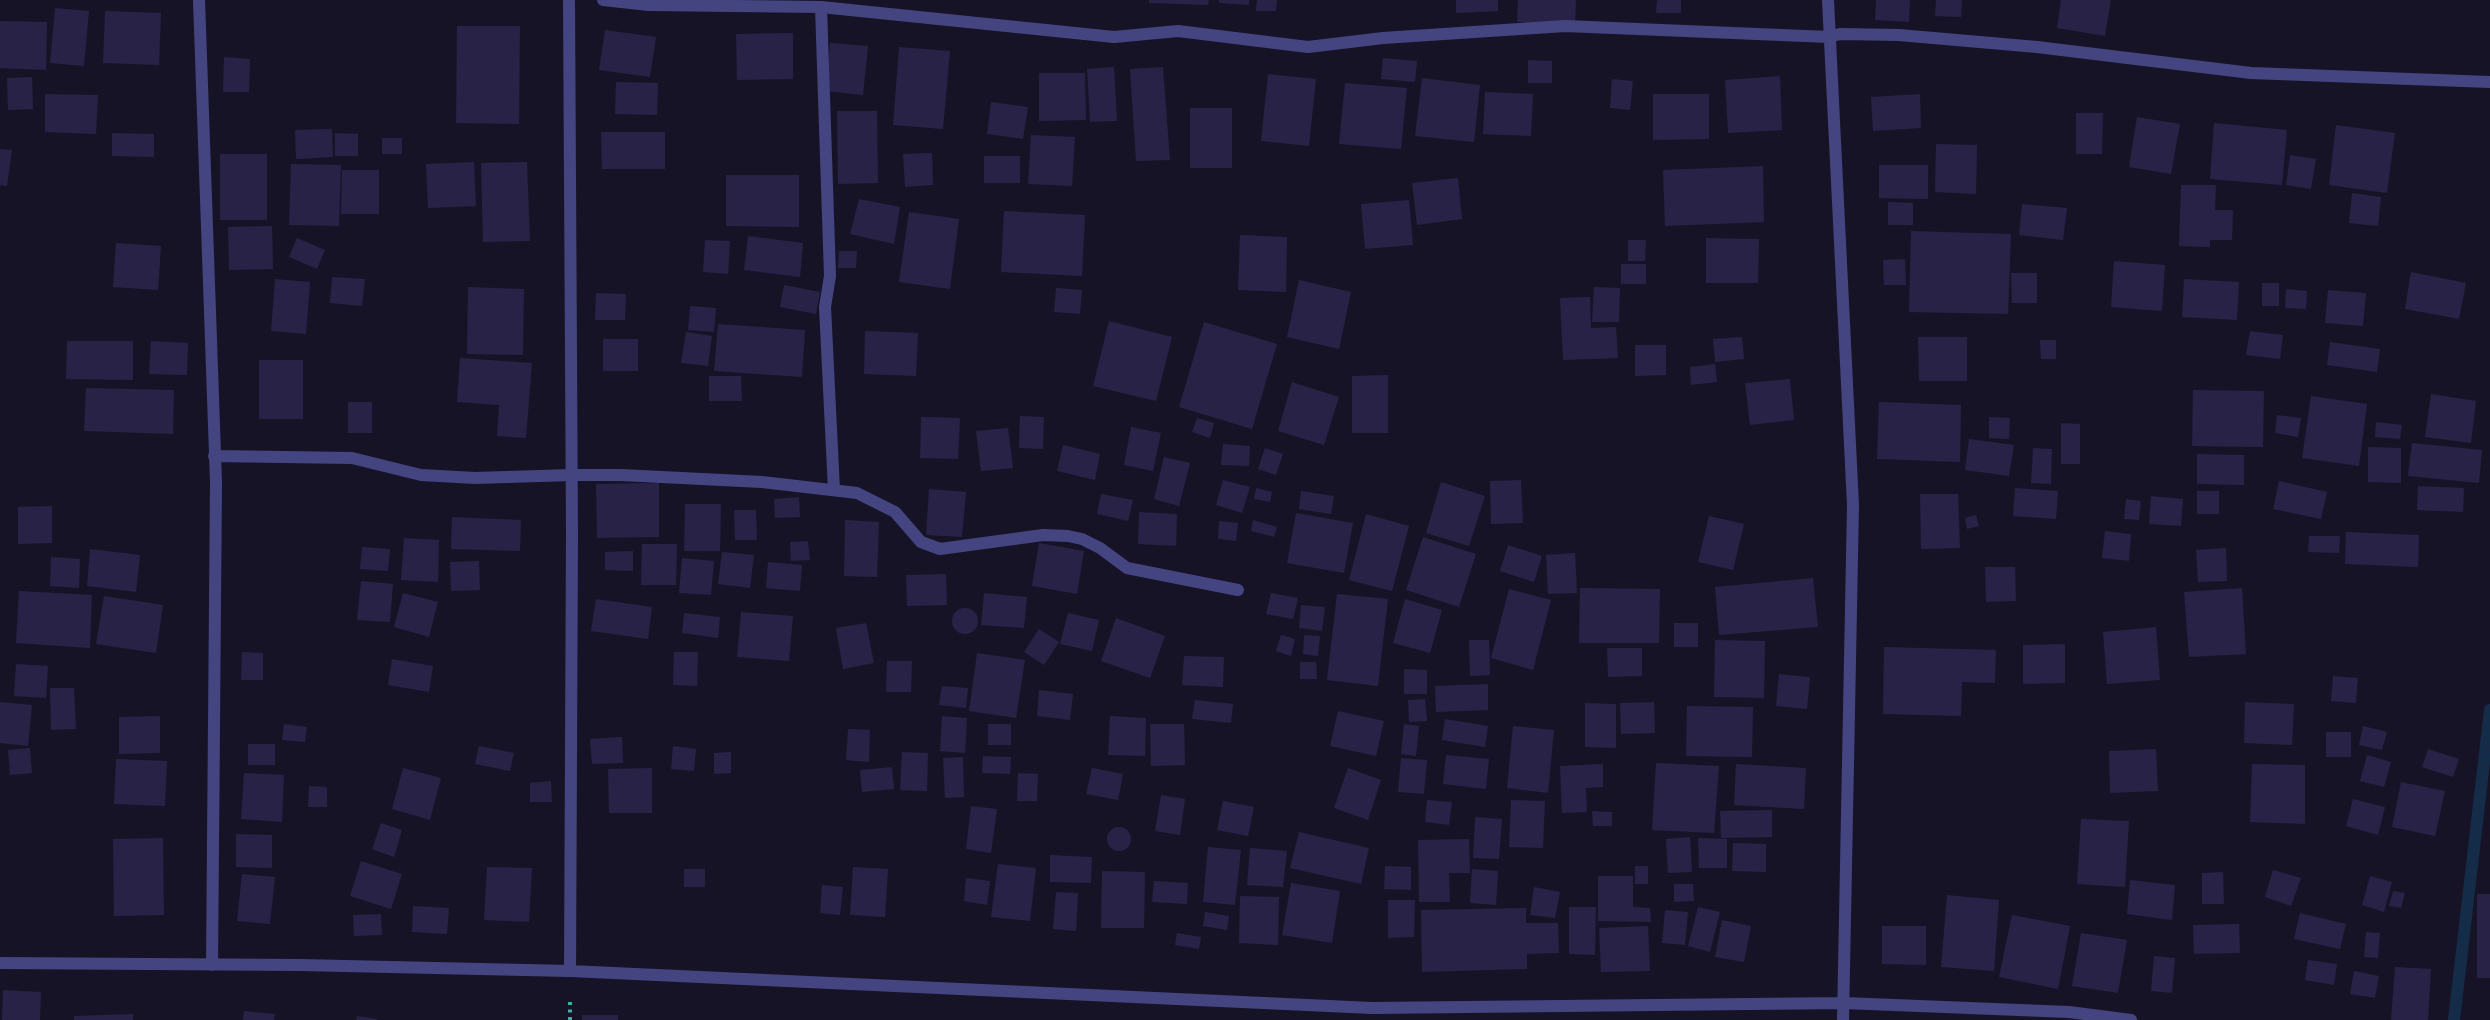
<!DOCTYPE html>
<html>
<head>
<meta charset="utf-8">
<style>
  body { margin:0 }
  canvas { display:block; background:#161327 }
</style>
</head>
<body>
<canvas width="2490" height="1020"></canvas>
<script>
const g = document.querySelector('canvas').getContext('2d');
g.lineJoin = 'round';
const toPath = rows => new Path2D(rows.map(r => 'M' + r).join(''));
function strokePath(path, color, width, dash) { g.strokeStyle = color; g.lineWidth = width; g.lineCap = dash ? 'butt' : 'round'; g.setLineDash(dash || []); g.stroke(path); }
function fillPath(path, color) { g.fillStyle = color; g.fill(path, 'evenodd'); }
const stream = toPath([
  [2454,1020,2490,710]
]);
const building = toPath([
  [1149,0,1209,0,1208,5,1149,3],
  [1219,0,1249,0,1249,5,1219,3],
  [1257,0,1277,0,1276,11,1256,11],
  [1456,0,1498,0,1498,11,1456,13],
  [1518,0,1576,0,1575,25,1517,22],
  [1657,0,1681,0,1681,13,1656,13],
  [1876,0,1910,0,1909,22,1875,20],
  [1936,0,1962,0,1961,17,1935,16],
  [2061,0,2111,0,2105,36,2057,28],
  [55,8,89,11,84,66,50,63],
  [105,11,161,13,159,65,103,63],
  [0,21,47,22,46,70,0,68],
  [457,26,520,26,519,124,456,123],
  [605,30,656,37,650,77,599,70],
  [793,33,793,79,737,80,736,34],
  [830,43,868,46,863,95,826,91],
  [899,47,950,51,943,129,893,125],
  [224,57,250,59,249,92,223,92],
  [1383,58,1417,61,1415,82,1381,79],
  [1528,60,1552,61,1552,83,1528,83],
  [1114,67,1117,121,1090,122,1087,69],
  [1163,67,1170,160,1136,161,1130,69],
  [1039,73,1085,73,1086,120,1039,121],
  [1268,74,1316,79,1309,146,1261,141],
  [1780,76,1782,130,1728,133,1725,80],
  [32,77,33,109,8,110,7,78],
  [1422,78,1480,85,1474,142,1415,136],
  [1612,79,1633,81,1630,110,1610,108],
  [616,82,658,83,657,115,615,114],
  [1345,83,1407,88,1401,149,1339,144],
  [1485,92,1533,94,1531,136,1483,134],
  [45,94,98,95,96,134,45,132],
  [1653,94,1709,94,1709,139,1653,140],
  [1920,94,1921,128,1873,131,1871,97],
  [991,102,1028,107,1023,139,987,134],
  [1190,108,1232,108,1232,168,1190,168],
  [837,111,877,111,878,183,838,184],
  [2076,113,2103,113,2102,154,2076,154],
  [2137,117,2180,124,2171,174,2129,167],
  [2214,123,2287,130,2282,185,2210,179],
  [2336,125,2395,133,2387,193,2329,185],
  [332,129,333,157,296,159,295,130],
  [601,132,665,132,665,169,602,169],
  [112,133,154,134,154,157,112,156],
  [335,133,358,134,358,156,335,156],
  [1031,135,1075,137,1072,186,1028,184],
  [382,138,402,138,402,154,382,154],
  [1936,144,1977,145,1976,194,1935,192],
  [0,149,12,150,7,186,0,185],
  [932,153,933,185,905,187,903,154],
  [220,154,267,154,267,220,220,220],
  [2290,155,2316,159,2311,189,2286,185],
  [984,156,1020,156,1020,183,984,183],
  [474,162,476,206,428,208,426,164],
  [527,162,530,241,483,242,481,163],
  [291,164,341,165,339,226,289,225],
  [1879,165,1928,165,1928,199,1879,198],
  [1763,166,1764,222,1665,226,1663,170],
  [342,170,379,170,379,214,341,214],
  [726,175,799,175,799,227,726,226],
  [1458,178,1462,219,1417,225,1412,183],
  [2181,185,2216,185,2215,210,2233,210,2232,240,2210,240,2210,247,2179,246],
  [2352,193,2381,197,2378,226,2349,223],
  [859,199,900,207,894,244,850,234],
  [1409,200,1413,245,1365,249,1361,204],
  [1888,202,1913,203,1913,225,1888,225],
  [2022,204,2067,208,2063,240,2019,235],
  [1004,211,1085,215,1082,276,1001,272],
  [909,212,959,219,950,289,899,282],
  [272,226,273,269,229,270,228,227],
  [1911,231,2011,234,2008,314,1909,312],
  [1240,235,1287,237,1286,292,1238,290],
  [748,236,803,243,800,277,744,270],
  [297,238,325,250,317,269,289,257],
  [1706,238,1759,239,1758,283,1706,283],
  [705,240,730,241,728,274,703,272],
  [1628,240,1646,240,1645,261,1628,261],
  [116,243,161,246,158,290,113,287],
  [839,251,857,251,856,268,838,268],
  [1905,259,1906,285,1884,285,1883,260],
  [2114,261,2165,265,2162,311,2111,307],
  [1621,264,1646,264,1646,284,1621,284],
  [2411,272,2466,283,2459,319,2405,309],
  [2011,273,2037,273,2037,303,2012,303],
  [332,277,365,279,362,306,330,303],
  [275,279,310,282,306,334,271,331],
  [2184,279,2239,282,2237,320,2182,317],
  [1299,280,1351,292,1339,349,1287,337],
  [2262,283,2279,283,2279,306,2262,306],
  [784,285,820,292,816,314,780,307],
  [468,287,524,289,523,355,467,354],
  [1594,287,1620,288,1619,322,1592,322],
  [1056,288,1082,290,1080,314,1054,312],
  [2286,289,2307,291,2306,309,2285,308],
  [2328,290,2366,293,2363,326,2325,323],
  [596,293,626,294,625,320,595,320],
  [1590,297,1591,328,1616,327,1618,358,1563,360,1560,298],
  [690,306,716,308,714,332,688,330],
  [1109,321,1172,337,1156,401,1093,386],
  [1204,322,1277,344,1252,429,1179,407],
  [718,324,805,330,802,377,714,371],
  [865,331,918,333,916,376,864,374],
  [2250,331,2283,335,2280,359,2246,355],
  [686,332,712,336,708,366,681,363],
  [1742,337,1744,359,1715,362,1713,339],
  [1918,337,1967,337,1967,381,1919,381],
  [603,339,638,339,638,371,603,371],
  [2040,340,2056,340,2056,359,2041,359],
  [67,341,133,341,133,380,66,379],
  [151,341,188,343,187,375,149,374],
  [2330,342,2380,349,2377,372,2327,365],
  [1635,345,1666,345,1666,375,1635,376],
  [460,358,532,363,526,438,497,436,499,405,457,402],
  [259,360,303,360,303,419,259,419],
  [1715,364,1717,382,1691,385,1690,367],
  [1388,375,1388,433,1352,433,1352,376],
  [709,376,741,376,742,401,709,401],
  [1790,379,1794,420,1750,425,1745,383],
  [1292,382,1339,397,1324,445,1278,431],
  [86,388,174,390,173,434,84,431],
  [2193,390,2264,391,2263,447,2192,446],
  [2431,394,2476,401,2471,443,2425,437],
  [2311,396,2367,404,2359,466,2302,458],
  [348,402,372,402,372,433,348,433],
  [1879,402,1961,405,1960,462,1877,459],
  [2277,415,2301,418,2298,437,2275,433],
  [1020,416,1044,417,1043,449,1019,448],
  [921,417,960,418,958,459,920,458],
  [1989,417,2010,418,2009,439,1989,438],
  [1197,418,1214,423,1210,438,1192,432],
  [2376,422,2402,425,2400,439,2375,437],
  [2061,423,2080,424,2080,464,2061,464],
  [1131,427,1161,433,1153,471,1124,465],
  [1008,428,1013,468,981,471,976,431],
  [1969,439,2014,445,2009,476,1965,470],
  [2412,443,2482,450,2479,483,2408,476],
  [1223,444,1250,446,1249,466,1221,465],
  [1063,445,1100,454,1095,480,1057,471],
  [2368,447,2401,448,2401,483,2368,482],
  [1265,448,1283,454,1276,475,1258,469],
  [2033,448,2052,449,2051,484,2031,483],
  [2197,454,2244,455,2244,485,2197,484],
  [1164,457,1190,463,1179,506,1154,499],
  [1223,480,1250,487,1242,513,1216,505],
  [1521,480,1523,523,1491,524,1490,481],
  [2279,481,2327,492,2321,519,2273,509],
  [1441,482,1485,496,1469,546,1426,533],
  [659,483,659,537,597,538,596,484],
  [2418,486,2464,488,2463,512,2417,510],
  [1256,488,1272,492,1270,502,1254,499],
  [2015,488,2058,491,2056,519,2013,516],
  [929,489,966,492,962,537,926,535],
  [1301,491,1334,496,1331,514,1299,509],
  [2197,491,2219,491,2219,514,2197,514],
  [1101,494,1133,500,1128,521,1097,514],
  [1920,494,1958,494,1960,548,1921,549],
  [2151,496,2183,499,2181,526,2149,524],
  [799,497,800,517,775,518,774,499],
  [2126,499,2141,501,2139,520,2124,519],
  [685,504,721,504,720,551,684,551],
  [52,506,52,543,18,544,18,507],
  [734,510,756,510,757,540,735,540],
  [1139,512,1177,514,1176,546,1138,544],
  [1296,513,1353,523,1344,573,1287,563],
  [1366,514,1409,526,1392,591,1349,580],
  [1976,515,1979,526,1967,529,1965,518],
  [1709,516,1744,524,1733,570,1698,562],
  [452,517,521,520,520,551,451,549],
  [845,520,879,522,877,577,844,576],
  [1253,520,1277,527,1274,537,1251,531],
  [1219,521,1238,523,1236,541,1218,539],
  [2105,531,2131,534,2129,561,2102,558],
  [2346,532,2419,535,2418,567,2345,564],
  [2309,536,2340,536,2339,553,2308,552],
  [1423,537,1476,554,1459,607,1406,590],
  [404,538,439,540,438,582,401,580],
  [808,541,810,560,791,561,790,542],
  [1039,543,1084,551,1077,594,1032,586],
  [642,544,677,544,676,585,641,585],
  [1508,545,1542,556,1534,582,1500,571],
  [362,547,390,549,388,571,360,569],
  [2226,548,2227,581,2198,582,2196,550],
  [90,549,140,555,136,592,87,586],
  [633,551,633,571,605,570,605,552],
  [722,552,754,555,750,588,718,584],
  [1575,553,1577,593,1548,594,1546,555],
  [51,557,80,559,79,588,50,586],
  [682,558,714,561,711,595,679,593],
  [479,561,480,590,451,591,450,562],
  [768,562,802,565,800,591,766,588],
  [1985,567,2015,567,2016,601,1986,602],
  [946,574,947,605,907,606,906,575],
  [1813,578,1818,627,1719,635,1715,587],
  [361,581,393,584,390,622,357,620],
  [1580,588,1660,589,1659,643,1579,643],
  [2242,588,2246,654,2189,657,2184,592],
  [1509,589,1551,600,1533,670,1491,658],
  [19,591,92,595,90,648,16,643],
  [403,593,438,602,429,637,394,627],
  [984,593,1027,597,1024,628,981,625],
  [1271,593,1298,598,1293,619,1266,614],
  [1337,594,1388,599,1378,686,1327,680],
  [104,596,163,605,156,653,96,644],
  [596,599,652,607,648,639,591,631],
  [1405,599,1442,610,1430,653,1393,643],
  [1301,605,1325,607,1322,631,1299,628],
  '952 621a13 13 0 1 1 26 0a13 13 0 1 1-26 0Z',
  [741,612,793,616,789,661,737,657],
  [684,613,720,617,718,638,682,633],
  [1068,613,1099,620,1092,651,1060,644],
  [1116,618,1165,636,1150,678,1101,661],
  [866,623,874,663,843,669,836,628],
  [1674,623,1698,623,1698,647,1674,647],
  [2156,627,2160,680,2107,684,2103,632],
  [1039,629,1059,642,1044,665,1024,652],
  [1281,635,1295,639,1291,656,1276,651],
  [1304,635,1320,636,1318,656,1303,654],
  [1469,640,1489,640,1490,675,1470,676],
  [1715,640,1765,641,1764,698,1714,697],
  [2065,644,2065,683,2023,684,2023,645],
  [1884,647,1996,650,1995,683,1962,682,1961,716,1883,714],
  [1607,648,1642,648,1642,676,1608,677],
  [242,652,263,653,263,680,241,680],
  [674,652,698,652,697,686,673,685],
  [977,653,1025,660,1016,718,969,711],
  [1184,656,1224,657,1223,687,1182,685],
  [392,659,433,666,429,692,388,685],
  [887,661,912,661,911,692,886,692],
  [1300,662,1316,662,1317,679,1300,679],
  [16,664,48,666,46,698,14,696],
  [1404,669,1427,670,1427,694,1404,694],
  [1779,674,1810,677,1807,709,1776,706],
  [2333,676,2358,678,2356,703,2331,701],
  [1488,684,1488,710,1436,712,1435,686],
  [942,686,968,688,966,708,939,705],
  [50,688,74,688,76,729,51,730],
  [1039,690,1073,694,1070,720,1037,716],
  [1425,699,1427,721,1409,722,1408,700],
  [1195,700,1233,704,1231,723,1192,719],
  [0,702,32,705,28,746,0,743],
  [1654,702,1655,733,1621,734,1620,703],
  [2245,702,2294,704,2292,745,2244,743],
  [1585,703,1616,704,1616,748,1585,747],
  [1687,706,1753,707,1752,757,1686,756],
  [1338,711,1384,721,1376,756,1330,746],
  [160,716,160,753,119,754,119,717],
  [942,716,967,718,965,753,940,751],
  [1110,716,1146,718,1145,756,1108,755],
  [1445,719,1488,726,1485,747,1442,740],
  [284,724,307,727,305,742,282,740],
  [988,724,1011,724,1011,745,988,745],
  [1150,724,1184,724,1185,765,1151,766],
  [1404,724,1419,726,1416,756,1401,754],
  [1513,726,1554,730,1548,793,1507,788],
  [2363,726,2387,732,2382,750,2359,745],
  [848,729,870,730,869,762,846,760],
  [2326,732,2351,732,2351,757,2326,757],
  [622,737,623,763,592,764,590,739],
  [248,744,275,744,275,765,248,765],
  [479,746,514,753,510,771,475,764],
  [673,746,696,749,694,771,671,769],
  [30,748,32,773,10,775,8,750],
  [2156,749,2158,791,2110,793,2109,751],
  [2428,749,2459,759,2453,777,2422,767],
  [731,752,731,773,714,774,714,753],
  [902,752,928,753,927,791,900,790],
  [1446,755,1489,759,1486,789,1443,784],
  [2367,755,2391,762,2384,787,2360,781],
  [983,756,1011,757,1010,774,982,773],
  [963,757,964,797,945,798,943,758],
  [1401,758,1427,760,1424,794,1398,792],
  [116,759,167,761,165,806,114,804],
  [1656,763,1719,766,1714,833,1652,830],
  [1603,764,1603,787,1586,788,1587,812,1562,813,1560,766],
  [1736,764,1806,768,1804,809,1734,805],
  [2252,764,2305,765,2305,824,2250,822],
  [892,767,894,789,862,792,860,770],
  [403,768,441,778,430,820,392,809],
  [652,768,652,813,609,813,608,769],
  [1092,768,1123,774,1118,800,1086,794],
  [1348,768,1381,780,1368,820,1334,808],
  [244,773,284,775,282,822,241,819],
  [1018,773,1038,774,1037,801,1017,801],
  [551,781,552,802,530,802,530,783],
  [2401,782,2445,791,2435,836,2392,827],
  [309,786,327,787,327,807,308,807],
  [1161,795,1185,799,1180,835,1155,831],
  [2353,799,2385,807,2378,835,2346,826],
  [1427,800,1452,802,1449,825,1425,822],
  [1511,800,1545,801,1543,848,1509,847],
  [1223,801,1254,807,1248,836,1217,830],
  [971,806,997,809,991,853,966,849],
  [1772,810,1772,837,1721,838,1720,811],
  [1592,811,1612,812,1612,826,1593,826],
  [1475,817,1502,819,1499,859,1473,858],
  [2081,819,2129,821,2125,887,2077,884],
  [381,823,402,830,394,857,372,849],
  '1107 839a12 12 0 1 1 24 0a12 12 0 1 1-24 0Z',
  [1299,832,1369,848,1361,884,1290,868],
  [236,834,272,835,272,868,236,867],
  [1690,837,1692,872,1668,873,1666,839],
  [163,838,164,915,114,916,113,839],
  [1698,838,1727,839,1727,868,1699,868],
  [1469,839,1470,873,1449,873,1450,902,1419,902,1418,840],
  [1733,843,1766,844,1766,872,1732,871],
  [1208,847,1241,850,1235,905,1203,902],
  [1250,848,1287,851,1283,887,1247,885],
  [1050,855,1092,857,1091,883,1050,882],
  [361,861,402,874,391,909,350,896],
  [998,864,1036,868,1030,921,991,917],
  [1385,866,1411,867,1411,890,1384,889],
  [1635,866,1648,866,1648,884,1635,884],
  [487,867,532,868,529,922,484,920],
  [853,867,888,869,885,917,850,915],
  [684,869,705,869,705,887,684,887],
  [1472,869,1498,871,1496,905,1470,903],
  [2273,870,2301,878,2291,906,2265,897],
  [1102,871,1145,872,1144,928,1101,928],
  [2223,872,2224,904,2202,904,2202,873],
  [242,874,275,877,270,924,237,921],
  [1598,876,1633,876,1633,907,1650,908,1651,922,1598,921],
  [2370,876,2392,882,2384,912,2362,905],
  [966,878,990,881,987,905,964,901],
  [2130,880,2175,885,2172,920,2127,914],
  [1154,881,1188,883,1187,904,1152,902],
  [1291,883,1340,891,1332,943,1282,935],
  [1674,884,1693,884,1694,901,1674,902],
  [822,885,843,887,840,915,820,913],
  [1534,887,1560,892,1555,918,1530,915],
  [2393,891,2405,893,2401,908,2389,906],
  [1056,892,1078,893,1076,931,1053,929],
  [2477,894,2490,894,2490,978,2477,978],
  [1947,895,1999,900,1994,971,1941,967],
  [1240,896,1279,897,1278,945,1239,943],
  [1388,900,1415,900,1414,937,1388,938],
  [413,906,449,908,447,934,412,932],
  [1569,907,1596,907,1595,955,1569,954],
  [1698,907,1720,912,1710,952,1688,946],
  [1526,908,1526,923,1558,923,1559,953,1527,954,1527,969,1422,972,1421,910],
  [1665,910,1688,912,1685,945,1662,943],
  [1205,912,1229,916,1227,930,1203,926],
  [2300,913,2346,924,2340,949,2294,939],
  [381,914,382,935,354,936,353,915],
  [2012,915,2070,926,2058,989,1999,977],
  [1722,920,1751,926,1744,962,1715,957],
  [2239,924,2240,953,2194,954,2193,925],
  [1648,926,1650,971,1601,972,1599,928],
  [1882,926,1926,926,1926,965,1882,964],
  [2366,932,2380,933,2378,958,2364,957],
  [1177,933,1201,937,1199,949,1175,945],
  [2081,933,2127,940,2118,993,2072,986],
  [2154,956,2175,958,2172,993,2151,991],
  [2308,960,2337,964,2334,985,2305,980],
  [2395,967,2431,969,2428,1020,2391,1020],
  [2354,971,2379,976,2375,998,2350,994],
  [3,990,41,992,40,1020,2,1020],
  [244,1011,275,1014,274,1020,243,1020],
  [133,1014,133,1020,74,1020,74,1016],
  [582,1015,618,1015,618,1020,582,1020],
  [357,1016,377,1019,377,1020,356,1020]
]);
const path = toPath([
  [570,1020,570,998]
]);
const service = toPath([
  [821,7,830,276,825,307,834,490],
  [572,475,621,475,762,482,857,493,895,512,921,542,940,549,1043,535,1068,536,1082,539,1100,548,1127,568,1238,590]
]);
const minor = toPath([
  [199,0,216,482,212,965],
  [569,0,572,534,570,971],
  [603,0,649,5,821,7,1114,37,1178,31,1308,47,1383,38,1565,26,1829,37,1840,34,1899,35,2037,47,2251,73,2490,82],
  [1828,0,1853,505,1843,1020],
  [214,456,352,458,421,475,475,478,572,475],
  [0,963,300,965,570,971,1372,1008,1844,1003,2069,1012,2131,1020]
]);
strokePath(stream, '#152c49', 12);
fillPath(building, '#272246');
strokePath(path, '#3fada0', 4, [3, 4.5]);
strokePath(service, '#444580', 12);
strokePath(minor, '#444580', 12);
</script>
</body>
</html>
